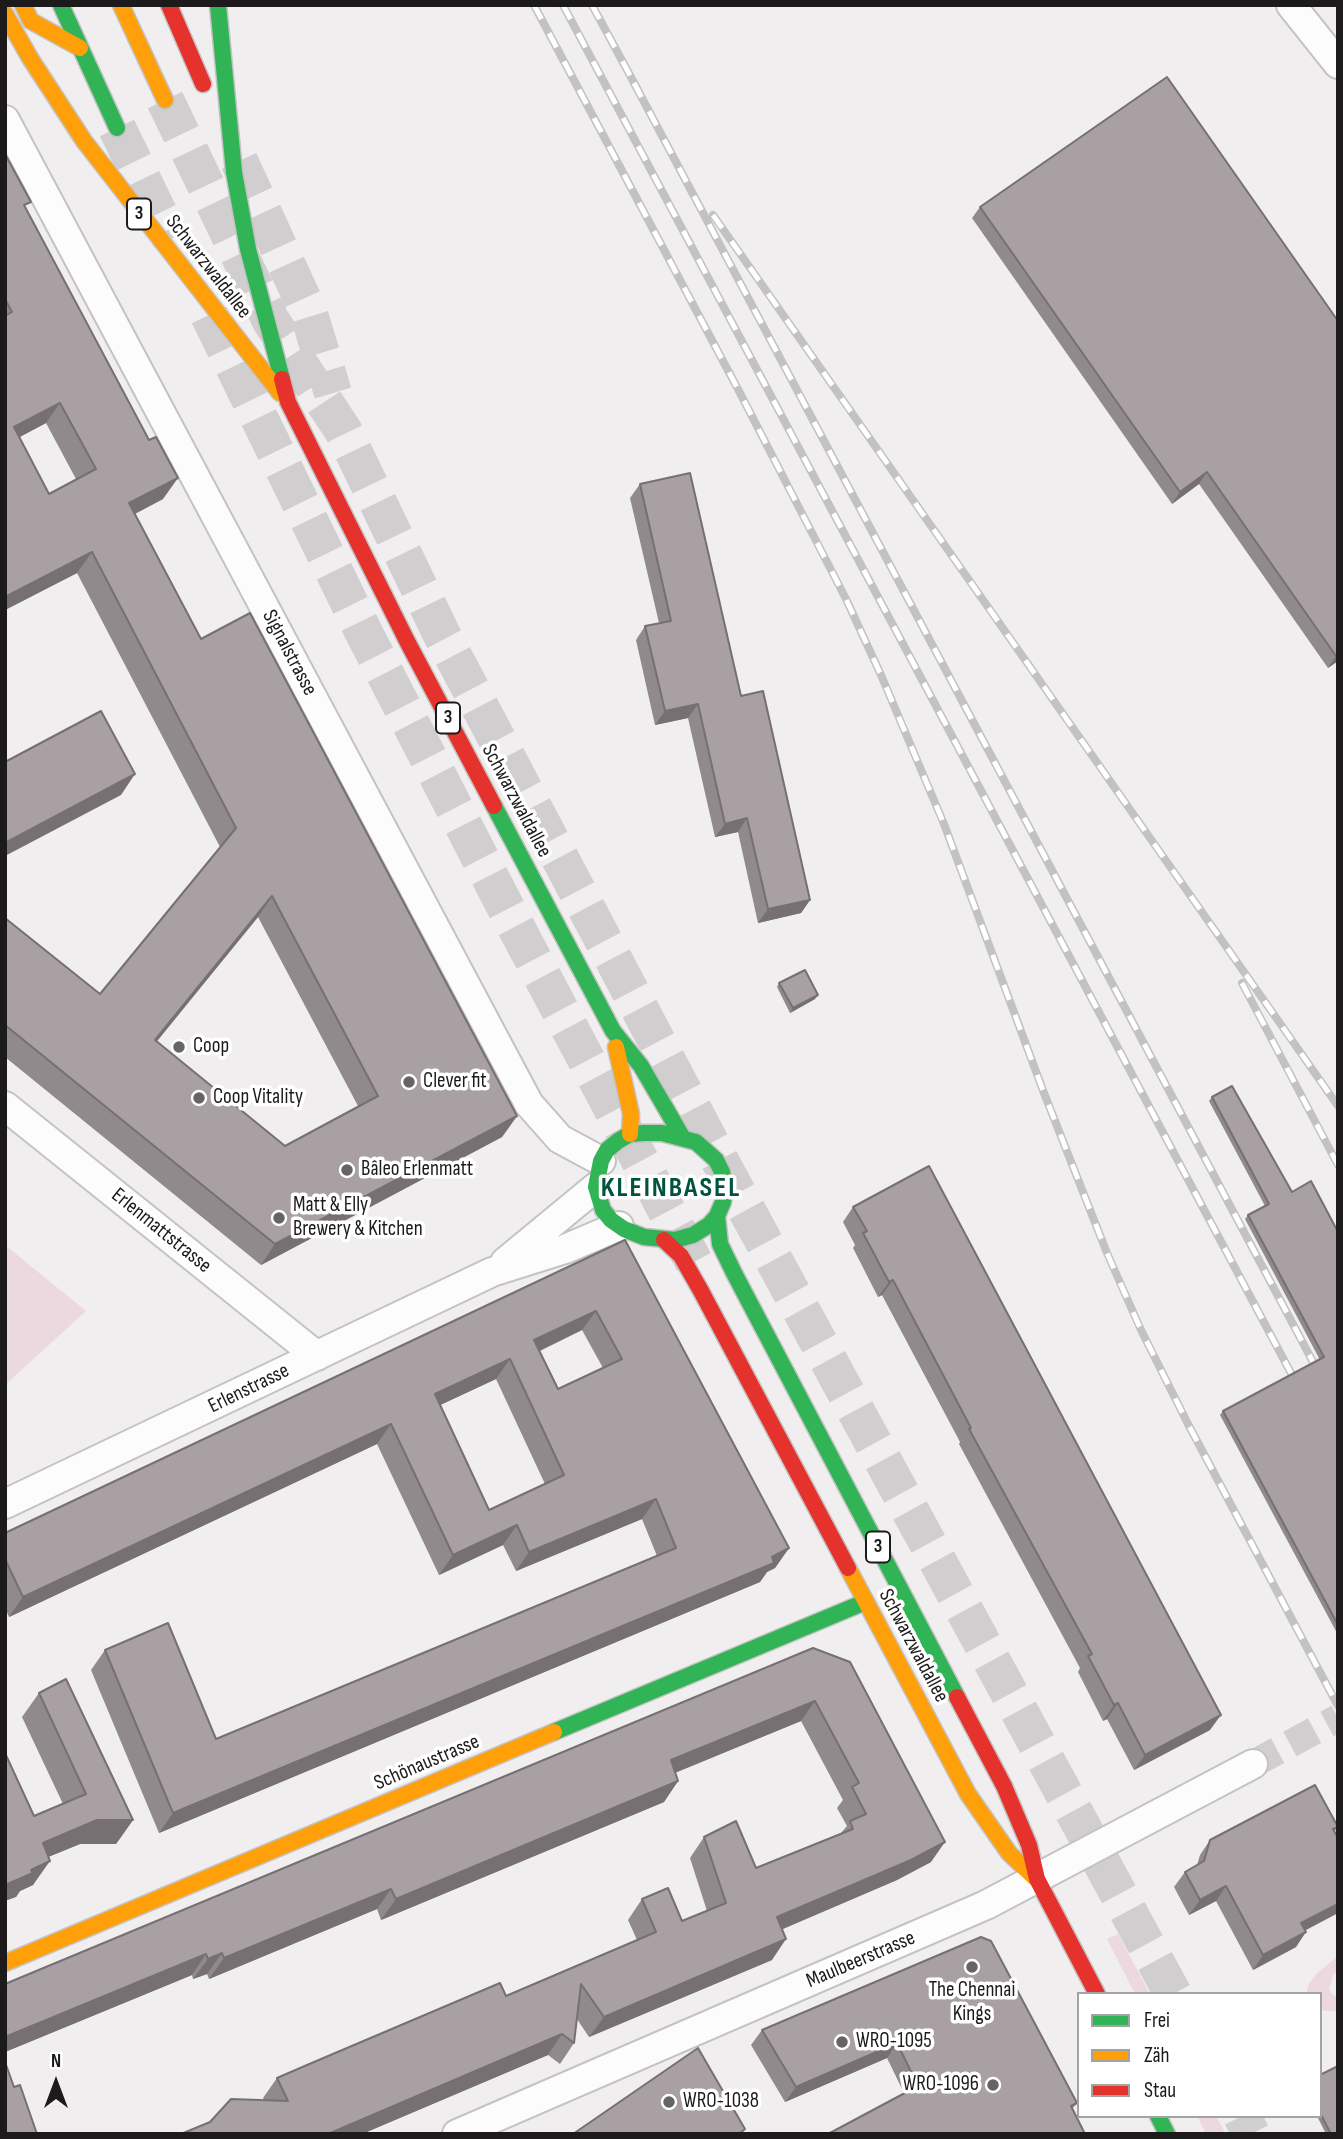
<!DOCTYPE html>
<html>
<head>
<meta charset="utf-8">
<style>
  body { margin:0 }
  #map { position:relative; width:1343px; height:2139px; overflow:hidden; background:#f1eeef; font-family:"Sofia Sans Condensed",sans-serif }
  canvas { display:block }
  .frame { position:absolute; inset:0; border:7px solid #1c1a1b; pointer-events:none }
  .legend { position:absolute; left:1077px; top:1992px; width:245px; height:126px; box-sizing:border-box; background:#fff; border:2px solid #a4a3a4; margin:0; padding:9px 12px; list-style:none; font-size:21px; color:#1c1a1b }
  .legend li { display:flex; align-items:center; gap:14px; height:35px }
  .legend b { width:35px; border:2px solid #a4a3a4 }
  .north { position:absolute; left:21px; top:2048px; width:70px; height:70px; -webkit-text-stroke:5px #fff; paint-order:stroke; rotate:0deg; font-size:19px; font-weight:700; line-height:28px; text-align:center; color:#1c1a1b }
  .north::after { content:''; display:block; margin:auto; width:24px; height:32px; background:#1c1a1b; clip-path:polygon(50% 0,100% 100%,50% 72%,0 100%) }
</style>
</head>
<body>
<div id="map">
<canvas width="1343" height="2139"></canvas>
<div class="frame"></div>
<ul class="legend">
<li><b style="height:9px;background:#30b455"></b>Frei</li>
<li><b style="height:9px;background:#ff9f0a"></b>Zäh</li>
<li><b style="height:9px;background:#e5322d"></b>Stau</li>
</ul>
<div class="north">N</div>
</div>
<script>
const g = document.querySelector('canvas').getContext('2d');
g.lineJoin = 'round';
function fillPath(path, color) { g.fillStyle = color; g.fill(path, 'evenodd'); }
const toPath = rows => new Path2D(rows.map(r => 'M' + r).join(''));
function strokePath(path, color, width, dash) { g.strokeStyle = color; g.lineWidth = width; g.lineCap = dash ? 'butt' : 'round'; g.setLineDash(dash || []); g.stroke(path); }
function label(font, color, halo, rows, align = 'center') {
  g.font = font + ' "Sofia Sans Condensed",sans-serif'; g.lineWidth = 7; g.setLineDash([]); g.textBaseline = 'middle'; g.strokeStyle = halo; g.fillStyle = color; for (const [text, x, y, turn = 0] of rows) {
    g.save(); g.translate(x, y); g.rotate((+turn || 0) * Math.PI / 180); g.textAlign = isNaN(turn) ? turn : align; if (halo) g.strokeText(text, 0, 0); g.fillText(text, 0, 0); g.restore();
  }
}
const green = toPath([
  [5,1245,86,1311,5,1385],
  [1118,1934,1150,1994,1135,1994,1107,1939],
  [1338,1956,1338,1970,1333,1975,1329,1989,1333,1995,1338,1997,1338,2011,1326,2011,1320,2009,1320,1994,1306,1994,1309,1984,1316,1974],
  [1197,2116,1216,2116,1226,2134,1206,2134]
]);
const streetTunnel = toPath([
  [1253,1764,1338,1718]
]);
const highwayTunnel = toPath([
  [165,100,271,321,344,432,441,633,720,1161,1173,1994],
  [117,128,171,239],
  [239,161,308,311,333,393],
  [209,315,363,631,509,914,695,1264],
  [1242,2116,1251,2134]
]);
const street = toPath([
  [1291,5,1338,64],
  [5,120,529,1104,560,1139,601,1161],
  [5,1106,317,1356],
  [505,1262,596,1187],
  [5,1504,492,1272,565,1249,619,1226],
  [457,2134,986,1905,1253,1764]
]);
const fast = toPath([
  [61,5,117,128],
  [218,5,234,172,248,249,282,379],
  [494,806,613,1031,641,1066,683,1138],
  [644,1133,662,1133,696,1142,716,1160,722,1172,725,1187,723,1202,717,1216,709,1225,693,1235,675,1240,644,1237,624,1229,611,1220,603,1210,596,1187,601,1161,607,1150,618,1141,630,1134,644,1133],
  [717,1216,720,1244,734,1273,957,1697],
  [554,1732,865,1602],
  [1158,2116,1167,2134]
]);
const slow = toPath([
  [23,5,31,21,80,48],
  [121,5,165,100],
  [5,14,30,58,84,141,280,393],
  [616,1047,631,1114,630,1134],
  [848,1568,968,1794,1009,1853,1035,1878],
  [5,1963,554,1732]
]);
const jam = toPath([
  [169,5,203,84],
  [282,379,288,402,407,641,494,806],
  [664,1240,681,1256,701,1291,848,1568],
  [957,1697,1004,1786,1029,1845,1037,1879,1097,1994]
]);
const rail = toPath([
  [534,5,740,393,846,599,881,675,944,824,1044,1093,1107,1253,1141,1330,1188,1424,1338,1706],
  [563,5,1300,1390],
  [592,5,639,92],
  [634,83,1338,1409],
  [713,215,1338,1106],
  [1242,983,1338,1165]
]);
const wall = toPath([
  [5,154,26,209,163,499,135,514,201,639,517,1116,502,1137,261,1265,5,1057,5,918,100,994,220,847,77,573,5,610],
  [46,423,76,479,49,494,19,437],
  [258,917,358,1106,285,1146,156,1041],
  [980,207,1338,321,1338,661,1328,668,1199,484,1172,504,972,218],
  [640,484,741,696,810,900,801,913,758,923,738,832,715,837,688,718,655,725,636,640,645,626,659,623,630,498],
  [779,983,815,999,790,1013,777,987],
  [1212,1097,1292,1192,1338,1232,1338,1635,1220,1415,1223,1411,1320,1360,1245,1219,1248,1215,1265,1206,1209,1101],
  [853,1207,1210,1730,1134,1770,1107,1719,1103,1721,1078,1672,1080,1668,959,1444,960,1442,882,1295,878,1297,853,1248,855,1245,843,1222],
  [625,1240,789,1548,775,1568,767,1572,760,1582,159,1833,91,1670,105,1650,216,1739,657,1556,642,1519,516,1571,503,1545,439,1575,377,1444,9,1617,5,1608,5,1533],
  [582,1330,603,1368,558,1389,540,1351],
  [496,1379,545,1484,489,1510,440,1405],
  [813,1648,931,1862,897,1880,782,1929,772,1960,589,2037,577,2019,574,2043,560,2064,548,2055,362,2134,181,2134,264,2100,263,2098,277,2078,506,1996,637,1940,628,1920,642,1899,682,1921,707,1911,690,1858,704,1837,756,1868,841,1833,847,1826,837,1808,843,1800,801,1721,675,1773,678,1781,664,1802,381,1920,377,1909,209,1979,207,1974,193,1979,192,1975,5,2052,5,1984],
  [39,1693,133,1820,116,1844,80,1844,48,1857,33,1885,20,1891,16,1897,10,1764,34,1816,63,1804,22,1717],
  [1338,1827,1334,1832,1338,1838,1338,1913,1305,1930,1296,1947,1253,1970,1216,1901,1189,1915,1174,1887,1185,1872,1197,1865,1200,1855,1210,1840],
  [981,1937,1077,2103,1072,2109,904,2093,887,2058,785,2102,751,2045,762,2030],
  [1320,2075,1338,2134,1326,2134,1317,2116,1320,2116]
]);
const shadedWall = toPath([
  [60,403,46,423,5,445,14,427],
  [1207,472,1199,484,1172,504,1180,492],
  [178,478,163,499,115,524,129,503],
  [92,552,77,573,5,610,5,597],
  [1338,655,1338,661,1328,668,1336,656],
  [698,704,688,718,655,725,665,711],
  [135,774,121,795,5,856,5,843],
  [747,818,738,832,715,837,725,824],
  [272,896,258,917,141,1061,155,1040],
  [810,900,801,913,758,923,768,909],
  [818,995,815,999,790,1013,793,1008],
  [517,1116,502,1137,261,1265,275,1244],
  [893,1280,882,1295,878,1297,889,1282],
  [596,1311,582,1330,520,1360,534,1340],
  [510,1359,496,1379,421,1414,435,1394],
  [391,1424,377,1444,9,1617,23,1597],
  [656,1499,642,1519,516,1571,529,1552],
  [517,1525,503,1545,439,1575,453,1555],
  [789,1548,775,1568,767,1572,760,1582,159,1833,173,1813,772,1557],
  [815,1701,801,1721,657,1780,671,1760],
  [1118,1703,1107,1719,1103,1721,1114,1705],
  [1221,1715,1210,1730,1134,1770,1145,1755],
  [678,1781,664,1802,381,1920,396,1899],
  [97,1820,133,1820,116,1844,80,1844,26,1866,43,1843],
  [945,1842,931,1862,897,1880,762,1938,777,1917],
  [50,1861,33,1885,20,1891,16,1897,5,1901,5,1885,31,1870],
  [1226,1886,1216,1901,1189,1915,1200,1900],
  [391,1889,377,1909,209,1979,224,1958],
  [1338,1904,1338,1913,1291,1938,1301,1923],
  [1306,1932,1296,1947,1253,1970,1263,1955],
  [786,1939,772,1960,589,2037,604,2017],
  [222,1953,207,1974,193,1979,208,1959],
  [206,1954,192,1975,5,2052,5,2037],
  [562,2034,548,2055,362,2134,328,2134],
  [897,2043,887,2058,785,2102,796,2087]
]);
const building = toPath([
  [1167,77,1338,321,1338,655,1336,656,1207,472,1180,492,980,207,1167,77],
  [5,154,31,202,24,205,149,440,156,437,178,478,129,503,201,639,250,613,517,1116,275,1244,5,1025,5,918,100,994,236,828,92,552,5,597,5,316,12,312,5,299,5,154],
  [60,403,96,469,49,494,14,427,60,403],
  [272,896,378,1096,285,1146,155,1040,272,896],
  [690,473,741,696,763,691,810,900,768,909,747,818,725,824,698,704,665,711,645,626,671,621,640,484,690,473],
  [101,711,135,774,5,843,5,762,101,711],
  [805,970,818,995,793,1008,779,983,805,970],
  [1232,1086,1292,1192,1311,1181,1338,1232,1338,1625,1223,1411,1324,1357,1248,1215,1269,1204,1212,1097,1232,1086],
  [929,1166,1221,1715,1145,1755,1118,1703,1114,1705,1088,1656,1092,1654,969,1429,971,1428,893,1280,889,1282,863,1233,867,1231,853,1207,929,1166],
  [625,1240,789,1548,772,1557,774,1563,173,1813,105,1650,168,1623,216,1739,676,1548,656,1499,529,1552,517,1525,453,1555,391,1424,23,1597,5,1559,5,1533,625,1240],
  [596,1311,622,1359,558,1389,534,1340,596,1311],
  [510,1359,564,1475,489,1510,435,1394,510,1359],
  [813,1648,850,1662,945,1842,911,1860,777,1917,786,1939,604,2017,581,1984,574,2043,562,2034,328,2134,181,2134,210,2122,231,2099,288,2101,277,2078,307,2065,500,1983,506,1996,656,1932,642,1899,668,1888,682,1921,726,1903,704,1837,736,1821,756,1868,853,1829,850,1821,866,1814,852,1787,859,1783,815,1701,671,1760,678,1781,396,1899,391,1889,224,1958,222,1953,208,1959,206,1954,5,2037,5,1984,813,1648],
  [66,1679,133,1820,97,1820,43,1843,50,1861,31,1870,33,1873,5,1885,5,1753,34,1816,86,1794,39,1693,66,1679],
  [1315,1785,1338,1827,1333,1829,1338,1838,1338,1904,1301,1923,1306,1932,1263,1955,1226,1886,1200,1900,1185,1872,1204,1861,1210,1840,1315,1785],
  [981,1937,991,1941,1077,2103,1071,2106,1085,2134,828,2134,918,2086,897,2043,796,2087,762,2030,981,1937],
  [698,2048,745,2129,739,2134,573,2134,698,2048],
  [5,2062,14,2087,20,2085,37,2134,5,2134,5,2062],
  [1338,2066,1338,2134,1331,2134,1320,2113,1320,2075,1338,2066]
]);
const markers = [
  [179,1047,7,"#676465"],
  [409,1082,7,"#676465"],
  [199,1098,7,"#676465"],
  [347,1170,7,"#676465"],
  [279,1218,7,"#676465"],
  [972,1967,7,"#676465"],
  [842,2042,7,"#676465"],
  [993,2085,7,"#676465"],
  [669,2102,7,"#676465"]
];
const shields = [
  [139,214,24],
  [448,718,24],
  [878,1547,24]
];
const shieldNames = [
  ["3",139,214],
  ["3",448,718],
  ["3",878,1547]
];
const streetNames = [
  ["Schwarzwaldallee",208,267,52],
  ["Signalstrasse",289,653,62],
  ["Schwarzwaldallee",516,801,62],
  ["Erlenmattstrasse",161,1231,39],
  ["Erlenstrasse",249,1389,-26],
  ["Schwarzwaldallee",913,1646,62],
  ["Schönaustrasse",427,1763,-23],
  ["Maulbeerstrasse",861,1960,-23]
];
const poiNames = [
  ["Coop",193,1047],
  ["Clever fit",423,1082],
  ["Coop Vitality",213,1098],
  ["Bâleo Erlenmatt",361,1170],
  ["Matt & Elly",293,1206],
  ["Brewery & Kitchen",293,1230],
  ["The Chennai",972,1991,"center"],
  ["Kings",972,2015,"center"],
  ["WRO-1095",856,2042],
  ["WRO-1096",979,2085,"right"],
  ["WRO-1038",683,2102]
];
const districtNames = [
  ["KLEINBASEL",671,1189]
];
fillPath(green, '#ecd9e0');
strokePath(streetTunnel, '#d1cecf', 28, [28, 14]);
strokePath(highwayTunnel, '#d1cecf', 38, [38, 19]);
strokePath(street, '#c4c3c3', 32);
strokePath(fast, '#c4c3c3', 19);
strokePath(slow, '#c4c3c3', 19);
strokePath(jam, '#c4c3c3', 19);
strokePath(street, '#fdfcfd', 28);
strokePath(fast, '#30b455', 16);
strokePath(slow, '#ff9f0a', 16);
strokePath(jam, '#e5322d', 16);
strokePath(rail, '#c3c2c3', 8);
strokePath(rail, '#fff', 5, [16]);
fillPath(wall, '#908a8c');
fillPath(shadedWall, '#767072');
fillPath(building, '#a8a0a3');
strokePath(building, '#767072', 2);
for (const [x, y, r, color] of markers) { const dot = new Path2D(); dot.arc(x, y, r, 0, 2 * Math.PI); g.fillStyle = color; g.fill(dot); strokePath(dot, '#fff', 2.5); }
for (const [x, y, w] of shields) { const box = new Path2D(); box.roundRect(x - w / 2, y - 15.5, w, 31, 5); g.fillStyle = '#fff'; g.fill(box); strokePath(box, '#1c1a1b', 2); }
label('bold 19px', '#1c1a1b', null, shieldNames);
label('21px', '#1c1a1b', '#fff', streetNames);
label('21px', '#1c1a1b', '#fff', poiNames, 'left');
g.letterSpacing = '2px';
label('bold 28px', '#00533c', '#fff', districtNames);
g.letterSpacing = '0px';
</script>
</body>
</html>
